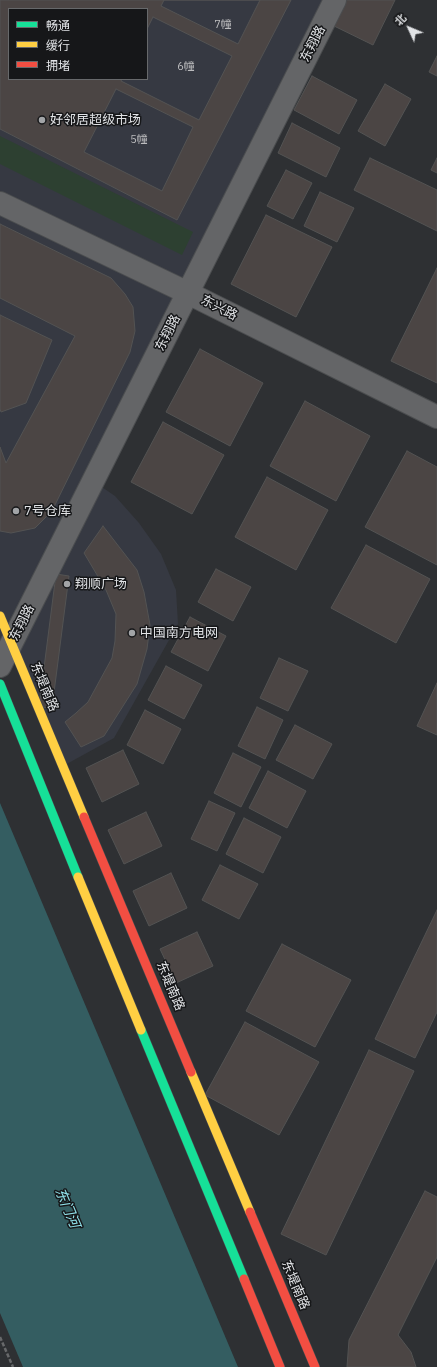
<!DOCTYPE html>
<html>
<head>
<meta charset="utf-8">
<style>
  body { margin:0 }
  #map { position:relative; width:437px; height:1367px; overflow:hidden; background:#2e3033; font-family:"IBM Plex Sans","Noto Sans SC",sans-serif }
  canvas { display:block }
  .legend { position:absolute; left:8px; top:8px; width:140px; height:72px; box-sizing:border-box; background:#161719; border:1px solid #67696b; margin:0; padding:5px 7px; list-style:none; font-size:12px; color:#e1e3e6 }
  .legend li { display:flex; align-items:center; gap:8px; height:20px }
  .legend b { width:20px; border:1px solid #67696b }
  .north { position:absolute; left:389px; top:8px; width:40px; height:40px; -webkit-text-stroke:3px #161719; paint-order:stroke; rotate:314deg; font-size:11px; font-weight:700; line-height:16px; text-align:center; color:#e1e3e6 }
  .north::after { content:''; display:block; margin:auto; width:14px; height:18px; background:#e1e3e6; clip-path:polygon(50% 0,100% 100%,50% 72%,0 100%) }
</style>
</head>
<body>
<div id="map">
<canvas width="437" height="1367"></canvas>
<ul class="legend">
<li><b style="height:5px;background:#16e098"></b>畅通</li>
<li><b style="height:5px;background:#ffcf43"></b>缓行</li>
<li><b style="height:5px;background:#f24e42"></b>拥堵</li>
</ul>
<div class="north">北</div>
</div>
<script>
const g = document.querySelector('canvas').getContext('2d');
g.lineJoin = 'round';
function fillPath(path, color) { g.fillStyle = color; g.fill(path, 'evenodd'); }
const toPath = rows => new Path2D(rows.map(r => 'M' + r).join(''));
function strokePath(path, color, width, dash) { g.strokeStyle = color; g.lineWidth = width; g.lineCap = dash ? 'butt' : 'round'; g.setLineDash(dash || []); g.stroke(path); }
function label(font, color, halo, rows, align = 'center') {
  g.font = font + ' "IBM Plex Sans","Noto Sans SC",sans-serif'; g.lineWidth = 3; g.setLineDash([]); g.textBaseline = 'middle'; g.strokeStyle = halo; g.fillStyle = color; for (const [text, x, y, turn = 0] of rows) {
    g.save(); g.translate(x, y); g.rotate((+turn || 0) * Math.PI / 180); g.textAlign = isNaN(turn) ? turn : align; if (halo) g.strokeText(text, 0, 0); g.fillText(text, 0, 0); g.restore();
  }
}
const built = toPath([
  [0,0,335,0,93,481,115,496,139,523,161,554,176,590,178,624,114,738,63,766,12,644,0,666],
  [9,9,147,9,147,79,9,79]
]);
const green = toPath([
  [0,136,193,232,182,255,0,164]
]);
const water = toPath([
  [0,803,238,1367,23,1367,0,1313]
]);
const building = toPath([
  [0,0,291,0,177,220,0,129,0,0],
  [9,9,147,9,147,79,9,79,9,9],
  [164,0,260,0,238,44,161,6,164,0],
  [342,0,395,0,373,45,330,24,342,0],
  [153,17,232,56,199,120,121,81,122,79,147,79,147,29,153,17],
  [437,56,437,76,429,72,437,56],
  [312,76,357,100,339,134,294,110,312,76],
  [385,84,411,99,385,146,358,131,385,84],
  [116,89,193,127,162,191,84,152,116,89],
  [292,123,340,148,326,177,278,153,292,123],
  [370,158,437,190,437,231,354,190,370,158],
  [437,158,437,173,431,170,437,158],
  [286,170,312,183,293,219,267,206,286,170],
  [320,192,354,208,337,242,304,226,320,192],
  [266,215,332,247,296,317,231,284,266,215],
  [0,224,111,278,125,294,133,307,135,331,130,352,52,511,35,528,11,533,0,531,0,447,6,463,75,336,0,298,0,224],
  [437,268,437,383,391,361,437,268],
  [0,315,52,340,26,403,1,412,0,409,0,315],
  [200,349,263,383,230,446,166,412,200,349],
  [305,401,370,436,336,501,270,466,305,401],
  [163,422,224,455,192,514,131,482,163,422],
  [407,451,437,467,437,565,365,527,407,451],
  [267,477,328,510,296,570,235,537,267,477],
  [103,526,137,570,144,592,150,625,147,649,137,684,104,736,81,747,65,722,76,713,88,702,112,658,115,641,116,614,106,590,84,553,103,526],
  [366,545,430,579,396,643,331,608,366,545],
  [216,569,251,587,233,621,198,602,216,569],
  [56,574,69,576,52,708,39,707,56,574],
  [190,617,226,636,208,671,171,652,190,617],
  [279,658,308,671,288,711,260,698,279,658],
  [166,666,202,685,184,719,148,700,166,666],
  [437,683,437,735,417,726,437,683],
  [257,707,283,720,265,759,238,746,257,707],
  [145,710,181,729,163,764,127,745,145,710],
  [295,725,332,744,313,779,276,760,295,725],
  [123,750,139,784,102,802,86,768,123,750],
  [233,753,261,767,241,807,214,793,233,753],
  [268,771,306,791,287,828,249,808,268,771],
  [209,801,235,813,217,851,191,839,209,801],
  [146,812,162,846,124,864,108,830,146,812],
  [244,818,281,837,263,873,226,854,244,818],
  [220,865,258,884,239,919,202,900,220,865],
  [171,873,187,908,149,926,133,891,171,873],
  [437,910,437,1012,415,1058,375,1039,437,910],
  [197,932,213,966,176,983,160,949,197,932],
  [282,944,351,980,315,1047,246,1011,282,944],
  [245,1022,319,1062,279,1135,205,1095,245,1022],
  [369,1050,414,1071,326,1255,281,1234,369,1050],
  [425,1191,437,1197,437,1257,398,1335,411,1352,416,1367,347,1367,349,1340,425,1191]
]);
const path = toPath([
  [0,1337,13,1367]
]);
const street = toPath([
  [0,203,188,293,437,417],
  [0,666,335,0]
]);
const fast = toPath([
  [0,684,78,877],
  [141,1030,244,1279]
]);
const slow = toPath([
  [0,616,84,817],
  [78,877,141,1030],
  [191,1072,250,1212]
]);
const jam = toPath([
  [84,817,191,1072],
  [250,1212,315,1367],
  [244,1279,280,1367]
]);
const markers = [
  [42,120,4,"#a2a4a7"],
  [16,511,4,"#a2a4a7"],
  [67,584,4,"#a2a4a7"],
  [132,633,4,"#a2a4a7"]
];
const numberNames = [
  ["7幢",223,25],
  ["6幢",186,67],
  ["5幢",139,140]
];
const streetNames = [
  ["东翔路",313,44,-63],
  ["东兴路",219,308,27],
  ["东翔路",168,333,-63],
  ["东翔路",22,623,-63],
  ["东堤南路",44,687,67],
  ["东堤南路",170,986,67],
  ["东堤南路",295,1285,67]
];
const poiNames = [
  ["好邻居超级市场",50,120],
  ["7号仓库",24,511],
  ["翔顺广场",75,584],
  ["中国南方电网",140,633]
];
const waterNames = [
  ["东门河",67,1208,67]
];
fillPath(built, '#363942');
fillPath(green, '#2d4031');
fillPath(water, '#345d61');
fillPath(building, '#4b4544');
strokePath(building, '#535353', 1);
strokePath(street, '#4b4d4f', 24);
strokePath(fast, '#4b4d4f', 10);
strokePath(slow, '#4b4d4f', 10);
strokePath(jam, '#4b4d4f', 10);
strokePath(path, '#68696b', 2.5, [4, 2]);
strokePath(street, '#646567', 22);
strokePath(fast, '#16e098', 9);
strokePath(slow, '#ffcf43', 9);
strokePath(jam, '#f24e42', 9);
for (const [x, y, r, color] of markers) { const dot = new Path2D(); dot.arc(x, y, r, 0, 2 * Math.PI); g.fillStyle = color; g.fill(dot); strokePath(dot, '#161719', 1.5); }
label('11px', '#bcbcbe', null, numberNames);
label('13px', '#e1e3e6', '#161719', streetNames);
label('13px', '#e1e3e6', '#161719', poiNames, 'left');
label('italic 14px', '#91e2eb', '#161719', waterNames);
</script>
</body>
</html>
